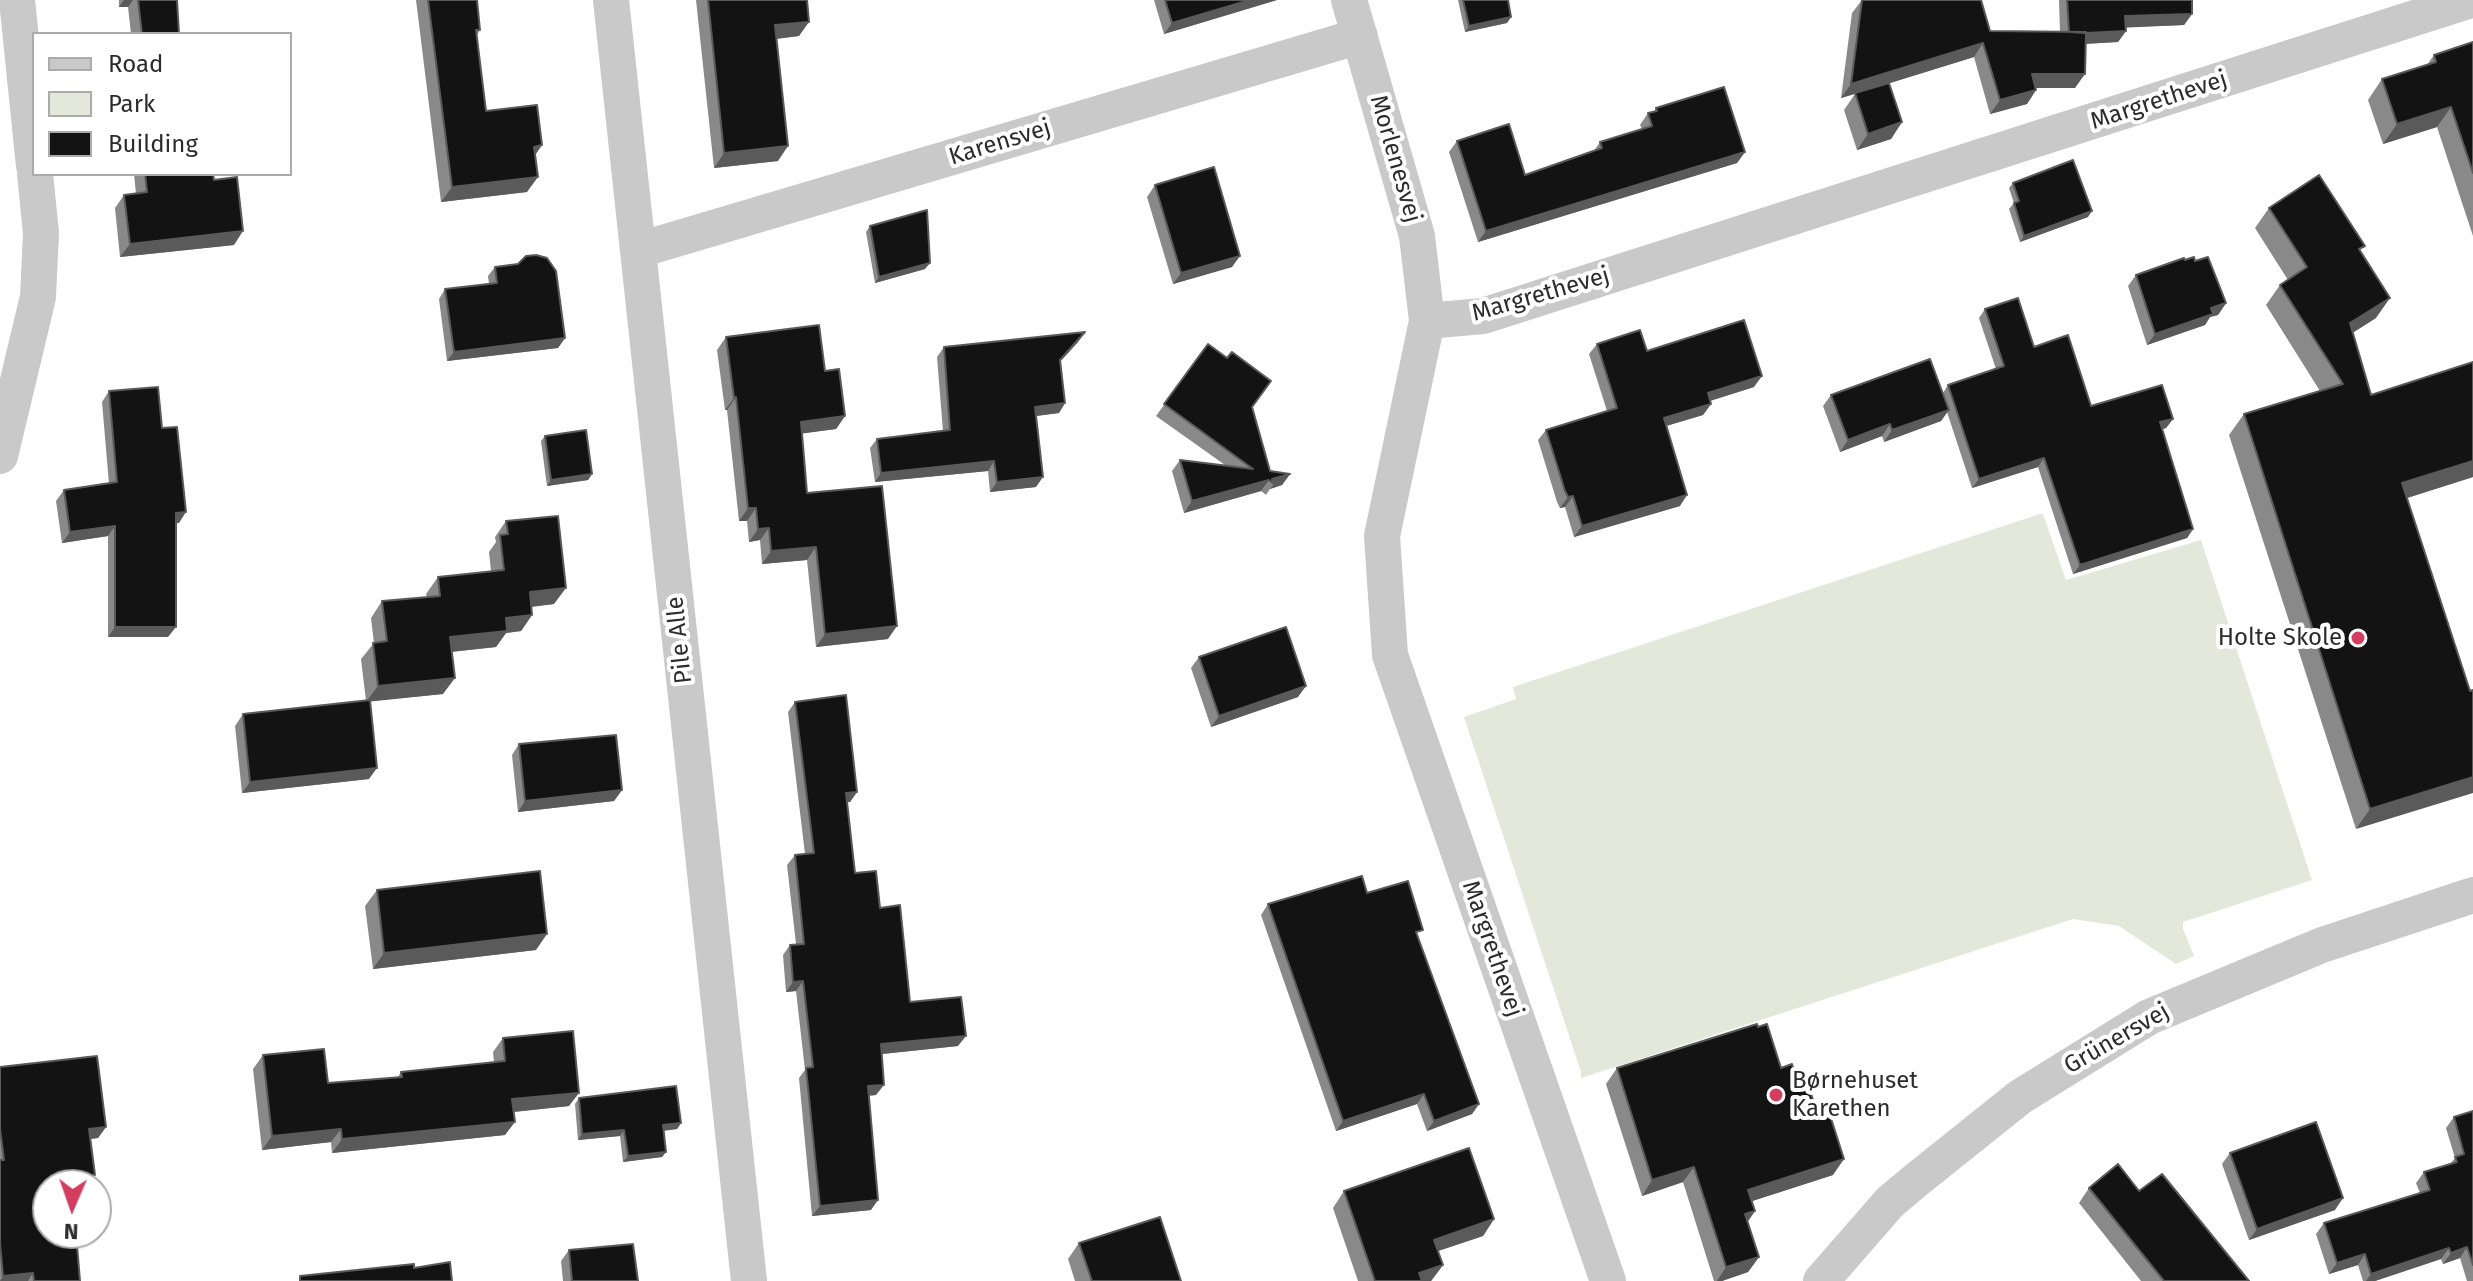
<!DOCTYPE html>
<html>
<head>
<meta charset="utf-8">
<style>
  body { margin:0 }
  #map { position:relative; width:2473px; height:1281px; overflow:hidden; background:#fff; font-family:"Fira Sans",sans-serif }
  canvas { display:block }
  .legend { position:absolute; left:32px; top:32px; width:260px; height:144px; box-sizing:border-box; background:#fff; border:2px solid #ababab; margin:0; padding:10px 14px; list-style:none; font-size:24px; color:#2c2c2c }
  .legend li { display:flex; align-items:center; gap:16px; height:40px }
  .legend b { width:40px; border:2px solid #ababab }
  .north { position:absolute; left:32px; top:1169px; width:80px; height:80px; box-sizing:border-box; background:#fff; border:2px solid #ababab; border-radius:50%; rotate:182deg; font-size:22px; font-weight:700; line-height:32px; text-align:center; color:#2c2c2c }
  .north::after { content:''; display:block; margin:auto; width:28px; height:36px; background:#d33e60; clip-path:polygon(50% 0,100% 100%,50% 72%,0 100%) }
</style>
</head>
<body>
<div id="map">
<canvas width="2473" height="1281"></canvas>
<ul class="legend">
<li><b style="height:10px;background:#c9c9c9"></b>Road</li>
<li><b style="height:22px;background:#e4e8db"></b>Park</li>
<li><b style="height:22px;background:#131313"></b>Building</li>
</ul>
<div class="north">N</div>
</div>
<script>
const g = document.querySelector('canvas').getContext('2d');
g.lineJoin = 'round';
function fillPath(path, color) { g.fillStyle = color; g.fill(path, 'evenodd'); }
const toPath = rows => new Path2D(rows.map(r => 'M' + r).join(''));
function strokePath(path, color, width, dash) { g.strokeStyle = color; g.lineWidth = width; g.lineCap = dash ? 'butt' : 'round'; g.setLineDash(dash || []); g.stroke(path); }
function label(font, color, halo, rows, align = 'center') {
  g.font = font + ' "Fira Sans",sans-serif'; g.lineWidth = 8; g.setLineDash([]); g.textBaseline = 'middle'; g.strokeStyle = halo; g.fillStyle = color; for (const [text, x, y, turn = 0] of rows) {
    g.save(); g.translate(x, y); g.rotate((+turn || 0) * Math.PI / 180); g.textAlign = isNaN(turn) ? turn : align; if (halo) g.strokeText(text, 0, 0); g.fillText(text, 0, 0); g.restore();
  }
}
const green = toPath([
  [2040,514,2043,514,2066,580,2201,540,2312,880,2183,922,2183,929,2194,956,2176,964,2119,926,2073,919,1581,1078,1581,1072,1464,717,1516,699,1513,687]
]);
const street = toPath([
  [17,0,34,166],
  [611,0,749,1281],
  [1349,0,1417,236,1427,321],
  [639,250,1360,36],
  [0,456,38,297,41,233,35,174],
  [1608,1281,1390,655,1382,536,1427,321,1483,316,2471,0],
  [1821,1281,1890,1202,1915,1181,2020,1097,2149,1017,2322,945,2473,895]
]);
const wall = toPath([
  [119,0,177,0,179,34,131,34,128,7,119,7],
  [416,0,477,0,480,30,477,35,486,111,542,145,535,155,527,192,441,202],
  [696,0,807,0,799,36,777,39,778,161,714,168],
  [1154,0,1277,0,1164,34],
  [1458,0,1508,0,1511,17,1507,23,1465,32],
  [1862,0,1990,31,2060,32,2059,0,2192,0,2192,14,2184,25,2126,27,2126,31,2118,42,2086,44,2075,88,2036,88,2036,90,2027,104,1990,114,1974,57,1884,85,1902,122,1891,139,1857,150,1844,110,1855,94,1841,98,1852,13],
  [2473,42,2473,236,2437,127,2383,144,2368,100,2382,79,2427,65,2434,55],
  [1656,108,1745,152,1737,163,1478,242,1449,152,1457,141,1525,175,1594,151,1600,142,1642,129,1640,125,1648,113,1654,112],
  [134,174,213,174,234,245,120,257,115,208,124,195,136,194],
  [2013,183,2088,217,2020,242,2009,209,2014,203,2009,188],
  [1155,185,1232,267,1173,284,1147,197],
  [2269,208,2361,251,2376,318,2352,333,2371,395,2473,362,2473,477,2407,498,2470,691,2356,829,2229,435,2244,414,2320,391,2266,305,2280,285,2288,280,2255,228],
  [870,226,925,269,875,283,866,232],
  [2185,260,2195,261,2226,303,2218,315,2210,317,2205,325,2147,345,2128,286,2136,275],
  [495,267,565,338,558,348,447,361,439,299,445,289,489,284,488,276],
  [1985,309,2034,347,2091,406,2173,419,2166,428,2162,429,2193,529,2187,538,2073,574,2038,467,1972,488,1947,412,1941,421,1884,442,1882,436,1840,452,1823,406,1831,395,1943,393,1948,385,1996,369,1979,318],
  [726,337,825,371,845,416,836,429,802,433,807,493,888,639,816,647,807,560,762,564,760,540,749,542,747,521,739,521,727,410,725,410,717,350],
  [1078,342,1060,362,1065,403,1059,413,1036,416,1036,487,990,492,988,471,875,482,870,448,877,439,943,431,937,357,944,347],
  [1208,344,1252,407,1270,471,1290,474,1282,485,1270,489,1266,495,1261,491,1184,513,1172,471,1180,460,1225,465,1156,416],
  [1597,344,1647,351,1754,387,1710,401,1711,404,1703,415,1666,426,1680,506,1574,537,1565,507,1560,508,1557,502,1538,440,1546,430,1607,411,1589,354],
  [109,391,162,428,179,523,176,523,168,637,108,637,108,536,62,543,56,501,64,490,109,484,102,402],
  [545,436,592,474,588,480,547,486,541,441],
  [506,521,554,604,532,607,532,615,521,631,506,633,496,647,452,652,443,694,370,701,369,779,242,793,235,726,243,714,366,701,361,659,374,643,371,618,382,601,427,597,426,594,438,577,491,571,489,552,496,542,495,537],
  [1199,657,1298,697,1211,727,1191,668],
  [795,702,857,792,850,802,847,802,855,873,880,908,910,1002,958,1046,881,1054,876,1095,868,1096,871,1210,812,1216,799,1078,805,1070,796,991,786,992,783,955,790,945,796,944,787,865,795,855,805,854,788,712],
  [519,744,622,790,614,801,518,812,512,755],
  [377,890,536,950,373,969,365,906],
  [1367,893,1418,937,1479,1104,1472,1114,1427,1131,1417,1104,1336,1131,1261,915,1268,904],
  [503,1038,569,1106,514,1112,505,1135,332,1153,331,1142,262,1150,253,1069,263,1055,328,1083,398,1077,401,1072,494,1062,493,1052],
  [0,1067,106,1127,98,1138,90,1139,48,1185,80,1281,0,1281],
  [1617,1068,1781,1068,1797,1080,1833,1175,1752,1201,1755,1211,1748,1221,1759,1257,1748,1272,1722,1281,1714,1281,1683,1182,1642,1196,1606,1084],
  [579,1098,681,1123,677,1129,664,1131,666,1152,662,1157,623,1162,620,1136,578,1140,575,1104],
  [2473,1111,2473,1281,2467,1281,2460,1258,2443,1264,2441,1259,2375,1281,2363,1281,2358,1265,2329,1274,2316,1234,2324,1223,2420,1193,2416,1183,2424,1172,2451,1163,2455,1158,2446,1128,2454,1117],
  [2230,1153,2335,1210,2249,1240,2222,1164],
  [2089,1188,2139,1191,2249,1281,2141,1281,2079,1203],
  [1344,1191,1494,1219,1483,1236,1438,1251,1443,1265,1431,1281,1358,1281,1333,1208],
  [1079,1243,1181,1281,1075,1281,1068,1259],
  [569,1250,638,1281,563,1281,561,1261]
]);
const shadedWall = toPath([
  [124,0,133,0,128,7,119,7],
  [1250,0,1277,0,1164,34,1172,23],
  [2192,14,2184,25,2117,28,2125,16],
  [1511,17,1507,23,1465,32,1469,26],
  [809,22,799,36,765,40,775,25],
  [2126,31,2118,42,2061,45,2069,33],
  [1983,43,1974,57,1841,98,1851,84],
  [2032,74,2085,74,2075,88,2022,88],
  [2036,90,2027,104,1990,114,2000,100],
  [2451,107,2437,127,2383,144,2397,124],
  [1902,122,1891,139,1857,150,1868,134],
  [542,145,531,161,534,147],
  [788,146,778,161,714,168,724,153],
  [1745,152,1737,163,1478,242,1486,231],
  [538,177,527,192,441,202,452,187],
  [2092,211,2088,217,2020,242,2024,236],
  [243,231,234,245,120,257,130,244],
  [1240,256,1232,267,1173,284,1181,273],
  [930,263,925,269,875,283,879,277],
  [2390,298,2376,318,2335,344,2350,323],
  [2226,303,2218,315,2210,317,2205,325,2147,345,2155,334,2211,308],
  [1085,332,1078,342,1053,369,1060,360],
  [565,338,558,348,447,361,454,352],
  [1762,376,1754,387,1700,404,1708,393],
  [736,397,727,410,725,410,734,398],
  [1065,403,1059,413,1028,417,1035,407],
  [1711,404,1703,415,1656,429,1664,418],
  [1949,410,1941,421,1884,442,1892,430],
  [845,416,836,429,792,435,801,422],
  [2173,419,2166,428,2154,432,2160,422],
  [1890,424,1882,436,1840,452,1848,440],
  [2044,458,2038,467,1972,488,1979,479],
  [994,461,988,471,875,482,881,473],
  [2473,461,2473,477,2388,504,2402,483],
  [592,474,588,480,547,486,551,480],
  [1290,474,1282,485,1270,489,1274,484,1272,479],
  [1043,477,1036,487,990,492,997,482],
  [1269,480,1261,491,1184,513,1192,501],
  [1687,495,1680,506,1574,537,1582,526],
  [1573,496,1565,507,1560,508,1568,497],
  [748,508,756,508,747,521,739,521],
  [186,512,179,523,168,524,176,513],
  [115,526,108,536,62,543,70,532],
  [769,528,760,540,749,542,758,529],
  [2193,529,2187,538,2073,574,2080,565],
  [816,547,807,560,762,564,771,551],
  [566,588,554,604,519,608,530,592],
  [532,615,521,631,506,633,496,647,439,653,450,637,506,618],
  [897,626,888,639,816,647,825,634],
  [115,627,176,627,168,637,108,637],
  [455,678,443,694,366,702,378,686],
  [1306,686,1298,697,1211,727,1219,716],
  [377,768,369,779,242,793,250,782],
  [2473,777,2473,793,2356,829,2370,809],
  [622,790,614,801,518,812,525,801],
  [857,792,850,802,839,803,846,793],
  [547,934,536,950,373,969,384,953],
  [803,981,796,991,786,992,793,982],
  [966,1036,958,1046,873,1055,881,1044],
  [884,1085,876,1095,860,1096,868,1086],
  [579,1093,569,1106,503,1113,512,1099],
  [1424,1094,1417,1104,1336,1131,1343,1121],
  [1479,1104,1472,1114,1427,1131,1434,1121],
  [515,1122,505,1135,332,1153,342,1139],
  [681,1123,677,1129,659,1131,663,1125],
  [106,1127,98,1138,81,1140,89,1129],
  [341,1129,331,1142,262,1150,272,1136],
  [624,1130,620,1136,578,1140,582,1134],
  [666,1152,662,1157,623,1162,628,1156],
  [1844,1159,1833,1175,1737,1206,1748,1190],
  [1694,1167,1683,1182,1642,1196,1652,1180],
  [95,1175,88,1185,65,1185,70,1178],
  [2343,1198,2335,1210,2249,1240,2257,1229],
  [878,1200,871,1210,812,1216,820,1206],
  [1755,1211,1744,1227,1745,1214],
  [1494,1219,1483,1236,1423,1256,1434,1240],
  [2467,1247,2460,1258,2443,1264,2451,1253],
  [2449,1248,2441,1259,2375,1281,2366,1281,2371,1274],
  [2365,1254,2358,1265,2329,1274,2337,1263],
  [1759,1257,1748,1272,1722,1281,1717,1281,1726,1267],
  [1443,1265,1431,1281,1413,1281,1419,1273],
  [33,1273,28,1281,0,1281,3,1276]
]);
const building = toPath([
  [138,0,177,0,179,34,142,34,138,0],
  [428,0,477,0,480,30,476,30,486,111,537,105,542,145,534,147,538,177,452,187,428,0],
  [708,0,807,0,809,22,775,25,788,146,724,153,708,0],
  [1165,0,1250,0,1172,23,1165,0],
  [1463,0,1508,0,1511,17,1469,26,1463,0],
  [1862,0,1981,0,1990,31,2086,32,2085,74,2032,74,2036,90,2000,100,1983,43,1851,84,1862,0],
  [2067,0,2192,0,2192,14,2125,16,2126,31,2086,33,2069,32,2067,0],
  [2473,42,2473,173,2451,107,2397,124,2382,79,2436,62,2434,55,2473,42],
  [1889,83,1902,122,1868,134,1855,93,1889,83],
  [1724,87,1745,152,1486,231,1457,141,1509,124,1525,175,1602,148,1600,142,1652,126,1648,113,1657,111,1656,108,1724,87],
  [2073,160,2092,211,2024,236,2014,203,2019,201,2013,183,2073,160],
  [1214,167,1240,256,1181,273,1155,185,1214,167],
  [145,174,213,174,214,180,237,177,243,231,130,244,124,195,147,192,145,174],
  [2319,175,2365,246,2359,249,2390,298,2350,323,2371,395,2473,362,2473,461,2402,483,2470,691,2473,690,2473,777,2370,809,2244,414,2343,384,2280,285,2307,267,2269,208,2319,175],
  [927,210,930,263,879,277,870,226,927,210],
  [536,255,547,258,556,271,565,338,454,352,445,289,497,283,495,267,518,264,526,256,536,255],
  [2194,257,2195,261,2208,257,2226,303,2211,308,2213,314,2155,334,2136,275,2184,258,2185,260,2194,257],
  [2018,298,2034,347,2068,335,2091,406,2162,385,2173,419,2160,422,2193,529,2080,565,2044,458,1979,479,1948,385,2004,366,1985,309,2018,298],
  [1744,320,1762,376,1708,393,1711,404,1664,418,1687,495,1582,526,1573,496,1568,497,1565,491,1546,430,1617,408,1597,344,1640,330,1647,351,1744,320],
  [819,325,825,371,839,369,845,416,801,422,807,493,882,486,897,626,825,634,816,547,771,551,769,528,758,529,756,508,748,508,736,397,734,398,726,337,819,325],
  [1085,332,1060,360,1065,403,1035,407,1043,477,997,482,994,461,881,473,877,439,950,430,944,347,1085,332],
  [1208,344,1227,358,1232,352,1271,381,1252,407,1270,471,1290,474,1272,479,1274,484,1269,480,1192,501,1180,460,1253,469,1164,404,1208,344],
  [1930,359,1949,410,1892,430,1890,424,1848,440,1831,395,1930,359],
  [158,387,162,428,177,427,186,512,176,513,176,627,115,627,115,526,70,532,64,490,117,482,109,391,158,387],
  [586,430,592,474,551,480,545,436,586,430],
  [558,516,566,588,530,592,532,615,506,618,507,631,450,637,455,678,378,686,373,643,387,641,382,601,440,596,438,577,504,570,500,535,508,534,506,521,558,516],
  [1286,627,1306,686,1219,716,1199,657,1286,627],
  [846,695,857,792,846,793,855,873,876,871,880,908,900,905,910,1002,961,997,966,1036,881,1044,884,1085,868,1086,878,1200,820,1206,806,1068,813,1067,803,981,793,982,790,945,804,944,795,855,814,853,795,702,846,695],
  [370,700,377,768,250,782,243,714,370,700],
  [616,735,622,790,525,801,519,744,616,735],
  [540,871,547,934,384,953,377,890,540,871],
  [1362,876,1367,893,1408,881,1423,930,1416,932,1479,1104,1434,1121,1424,1094,1343,1121,1268,904,1362,876],
  [1757,1024,1758,1027,1767,1024,1781,1068,1792,1064,1797,1080,1806,1078,1816,1109,1827,1106,1844,1159,1748,1190,1755,1211,1745,1214,1759,1257,1726,1267,1694,1167,1652,1180,1617,1068,1757,1024],
  [573,1031,579,1093,512,1099,515,1122,342,1139,341,1129,272,1136,263,1055,324,1049,328,1083,402,1077,401,1072,505,1061,503,1038,573,1031],
  [97,1056,106,1127,89,1129,95,1175,70,1178,71,1185,48,1185,48,1233,76,1233,80,1281,34,1281,33,1273,3,1276,0,1243,0,1160,4,1160,0,1129,0,1067,97,1056],
  [676,1086,681,1123,663,1125,666,1152,628,1156,624,1130,582,1134,579,1098,676,1086],
  [2473,1111,2473,1265,2467,1247,2451,1253,2449,1248,2371,1274,2365,1254,2337,1263,2324,1223,2430,1190,2424,1172,2457,1162,2455,1157,2464,1154,2454,1117,2473,1111],
  [2316,1122,2343,1198,2257,1229,2230,1153,2316,1122],
  [1469,1148,1494,1219,1434,1240,1443,1265,1419,1273,1422,1281,1375,1281,1344,1191,1469,1148],
  [2118,1164,2139,1191,2162,1174,2249,1281,2164,1281,2089,1188,2118,1164],
  [1160,1217,1181,1281,1092,1281,1079,1243,1160,1217],
  [633,1244,638,1281,572,1281,569,1250,633,1244],
  [450,1262,452,1281,300,1281,300,1276,414,1264,414,1268,450,1262]
]);
const markers = [
  [2358,638,8,"#d33e60"],
  [1776,1095,8,"#d33e60"]
];
const streetNames = [
  ["Margrethevej",2159,101,-18],
  ["Karensvej",1000,143,-17],
  ["Morlenesvej",1395,159,74],
  ["Margrethevej",1541,295,-16],
  ["Pile Alle",680,640,-96],
  ["Margrethevej",1492,949,71],
  ["Grünersvej",2117,1039,-30]
];
const poiNames = [
  ["Holte Skole",2342,638],
  ["Børnehuset",1792,1081,"left"],
  ["Karethen",1792,1109,"left"]
];
fillPath(green, '#e4e8db');
strokePath(street, '#c9c9c9', 36);
fillPath(wall, '#898989');
fillPath(shadedWall, '#5a5a5a');
fillPath(building, '#131313');
strokePath(building, '#5a5a5a', 2);
for (const [x, y, r, color] of markers) { const dot = new Path2D(); dot.arc(x, y, r, 0, 2 * Math.PI); g.fillStyle = color; g.fill(dot); strokePath(dot, '#fff', 3); }
label('24px', '#2c2c2c', '#fff', streetNames);
label('24px', '#2c2c2c', '#fff', poiNames, 'right');
</script>
</body>
</html>
